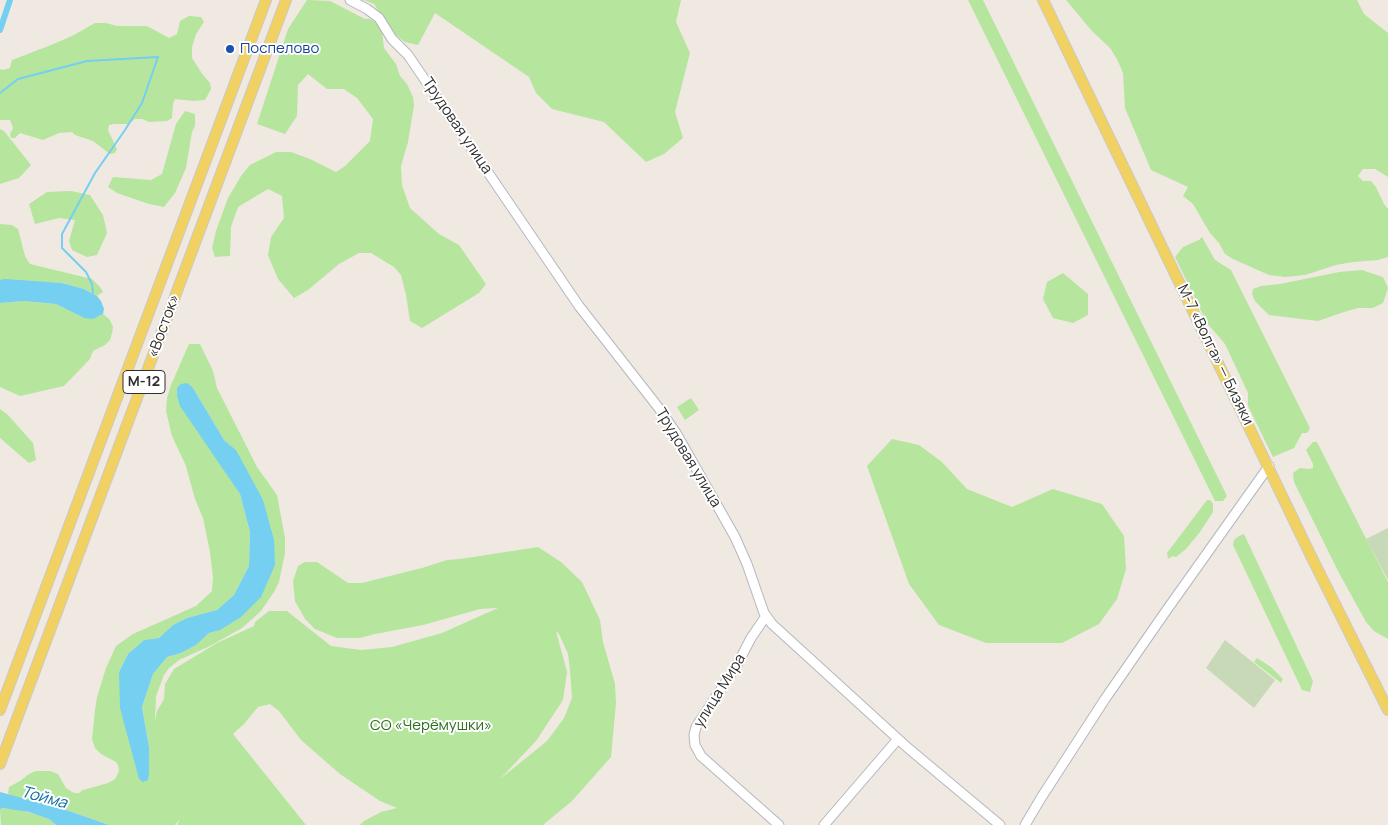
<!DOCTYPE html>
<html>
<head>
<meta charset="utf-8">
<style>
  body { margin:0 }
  canvas { display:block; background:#efe9e1 }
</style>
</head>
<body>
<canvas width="1388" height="825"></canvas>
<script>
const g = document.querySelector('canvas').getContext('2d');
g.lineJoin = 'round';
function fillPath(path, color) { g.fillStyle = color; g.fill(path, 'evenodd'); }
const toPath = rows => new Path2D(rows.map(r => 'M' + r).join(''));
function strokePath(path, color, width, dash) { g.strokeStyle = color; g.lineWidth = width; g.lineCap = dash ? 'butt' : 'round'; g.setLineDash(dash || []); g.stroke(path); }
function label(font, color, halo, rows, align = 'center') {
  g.font = font + ' Manrope,sans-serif'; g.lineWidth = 4; g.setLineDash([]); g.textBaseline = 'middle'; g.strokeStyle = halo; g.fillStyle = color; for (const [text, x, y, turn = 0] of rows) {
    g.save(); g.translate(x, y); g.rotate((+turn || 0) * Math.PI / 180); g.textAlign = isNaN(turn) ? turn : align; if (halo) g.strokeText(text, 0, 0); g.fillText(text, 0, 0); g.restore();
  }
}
const green = toPath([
  [307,0,330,1,365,19,370,19,376,23,380,27,382,31,384,48,396,64,400,76,407,84,413,97,414,105,408,142,401,166,402,185,410,208,439,234,459,245,486,284,479,293,422,328,410,321,406,295,401,275,394,267,371,253,359,253,339,264,308,290,294,298,278,279,268,255,271,237,284,218,282,196,268,189,238,207,231,227,230,256,215,257,212,248,216,231,228,198,241,176,250,165,276,152,291,152,310,159,336,172,345,166,370,141,373,119,357,98,344,89,327,89,308,74,298,85,297,116,285,134,257,124,288,29],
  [364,0,681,0,676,22,690,53,675,112,683,138,664,154,646,162,604,122,552,109,536,93,529,77,435,13,418,45,405,42,391,31,374,4],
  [968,0,983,0,1227,496,1223,501,1215,501],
  [1066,0,1357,0,1364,14,1388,33,1388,177,1375,169,1363,169,1358,176,1363,181,1371,181,1376,187,1384,204,1388,209,1388,257,1378,260,1353,262,1336,265,1305,275,1285,277,1269,275,1233,259,1225,254,1219,243,1210,233,1193,204,1183,196,1188,187,1151,170,1125,108,1123,73,1117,59,1110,48,1092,31],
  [189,16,201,17,204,22,196,34,192,47,192,58,203,75,210,83,211,89,205,100,194,101,175,99,173,104,172,118,167,121,149,122,142,119,135,119,128,124,114,124,109,125,108,130,117,149,115,153,110,154,93,141,75,135,72,132,59,133,43,140,20,133,15,138,11,138,10,134,13,128,10,120,0,120,0,69,2,70,10,68,12,60,51,45,74,35,95,23,106,23,117,26,147,26,169,38,177,34,180,21],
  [185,111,195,114,195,126,192,132,186,168,175,193,164,207,149,204,117,193,108,187,113,177,151,180,162,174,176,124],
  [0,129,4,131,31,165,19,178,0,184],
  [71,191,90,195,103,215,107,233,97,255,87,257,72,250,69,241,75,220,59,218,35,224,29,204,47,192],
  [0,224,12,225,18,229,25,256,30,264,92,279,100,287,103,292,97,296,84,289,62,283,0,280],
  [1202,237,1215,260,1231,270,1310,428,1307,433,1302,433,1294,448,1273,457,1248,406,1248,393,1225,344,1207,323,1175,257,1183,247,1199,240],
  [1362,270,1383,277,1388,288,1383,303,1373,308,1358,308,1344,312,1318,321,1269,315,1255,301,1252,294,1253,289,1261,286,1280,284,1339,272],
  [1063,273,1088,294,1088,315,1073,323,1053,318,1043,299,1047,282],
  [24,301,56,304,84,318,100,316,103,314,110,320,113,327,112,333,110,340,105,345,93,351,90,359,64,386,20,396,0,387,0,303],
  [189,344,200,344,213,371,217,388,257,467,277,495,285,538,285,553,279,582,274,592,261,611,242,628,210,646,179,660,169,668,164,675,156,696,155,722,157,711,164,699,165,684,174,669,217,643,254,626,255,622,269,611,287,611,331,646,361,650,392,647,442,633,498,608,480,609,423,625,375,634,360,638,337,638,315,629,305,619,295,601,293,581,298,566,305,562,317,562,348,583,362,583,422,568,447,560,460,559,538,547,561,562,582,582,600,620,603,642,615,684,616,703,611,757,572,801,543,825,360,825,364,821,381,812,397,808,380,801,340,774,301,740,279,711,270,704,258,707,244,724,233,734,306,825,177,825,180,819,175,825,109,825,66,810,11,796,8,793,9,787,20,781,29,774,36,771,50,771,58,774,66,788,74,793,79,793,83,790,108,783,115,779,119,771,118,765,116,762,101,754,95,748,92,739,95,710,97,697,106,668,116,646,133,634,196,606,212,591,213,578,210,552,203,518,195,499,186,466,172,436,166,411,167,398,171,385],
  [193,388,224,440,236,450,275,565,220,630,209,633,196,645,181,653,167,657,153,674,142,707,149,747,149,775,148,780,119,672,128,654,144,640,159,638,173,625,187,618,217,610,234,595,249,566,250,532,240,494,212,451],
  [556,631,559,634,568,654,570,670,572,698,564,718,547,741,500,779,536,741,563,700,567,672],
  [691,398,699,410,685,420,677,407],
  [0,409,8,415,33,443,36,460,29,463,0,438],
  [892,439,919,445,942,462,967,489,1012,507,1053,489,1102,504,1124,536,1126,569,1117,599,1099,624,1062,643,986,643,939,625,909,584,867,466],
  [1313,442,1317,442,1388,582,1388,639,1374,631,1366,622,1338,571,1294,482,1293,473,1300,468,1308,469,1313,468,1313,464,1306,450],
  [1207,500,1210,500,1213,504,1213,512,1200,532,1186,549,1176,557,1173,556,1168,559,1167,553],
  [1244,534,1313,681,1310,692,1302,690,1233,545,1234,540,1239,536],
  [1257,658,1271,667,1283,679,1281,683,1254,662],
  [3,808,16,809,38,815,49,819,56,825,1,825,0,809]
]);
const cemetery = toPath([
  [1388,528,1388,580,1366,539],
  [1225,640,1275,680,1254,708,1206,668]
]);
const water = toPath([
  [5,279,62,283,84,289,97,296,101,301,104,309,103,314,93,319,84,318,56,304,24,301,0,303,0,280],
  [187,383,193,388,224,440,236,450,263,500,274,540,275,565,261,597,241,617,220,630,209,633,196,645,181,653,167,657,153,674,142,707,149,747,149,775,148,780,143,782,139,779,120,708,119,672,128,654,144,640,159,638,173,625,187,618,217,610,234,595,249,566,250,532,240,494,180,406,177,396,177,388,181,384],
  [0,792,66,810,109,825,56,825,49,819,29,812,3,808,0,809]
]);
const stream = toPath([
  [0,93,18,79,87,61,158,57,142,103,125,130,95,173,62,234,62,248,86,272,92,284,93,293]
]);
const canal = toPath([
  [0,30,10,0]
]);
const minor = toPath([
  [350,0,367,9,379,18,392,39,408,55,579,306,658,407,676,433,735,537,747,564,764,613,772,624,908,748,1000,825],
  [766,616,751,638,737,665,696,727,694,735,695,745,701,756,779,825],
  [824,825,898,739],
  [1025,825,1041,798,1105,699,1166,611,1269,466]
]);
const major = toPath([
  [1043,0,1311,556,1388,710],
  [0,710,266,0],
  [0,764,286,0]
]);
const markers = [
  [230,49,5,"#1a4fb4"]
];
const shields = [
  [144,382,42]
];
const shieldNames = [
  ["М-12",144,382]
];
const transitNames = [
  ["Поспелово",240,49]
];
const streetNames = [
  ["Трудовая улица",457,126,56],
  ["«Восток»",164,326,-70],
  ["М-7 «Волга» — Бизяки",1215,355,64],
  ["Трудовая улица",688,458,59],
  ["улица Мира",720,691,-58]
];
const parkNames = [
  ["СО «Черёмушки»",431,726]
];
const waterNames = [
  ["Тойма",44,798,15]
];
fillPath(green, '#b6e59e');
fillPath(cemetery, '#c8d9b8');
fillPath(water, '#75cff0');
strokePath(stream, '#75cff0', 2);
strokePath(canal, '#75cff0', 6);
strokePath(minor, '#b4b7c1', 11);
strokePath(major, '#c9c9c9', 12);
strokePath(minor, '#fff', 9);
strokePath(major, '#f2d163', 10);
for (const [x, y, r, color] of markers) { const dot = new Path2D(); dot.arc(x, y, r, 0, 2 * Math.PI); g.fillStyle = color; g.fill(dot); strokePath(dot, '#fff', 2); }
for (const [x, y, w] of shields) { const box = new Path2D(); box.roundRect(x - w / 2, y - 11.5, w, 23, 4); g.fillStyle = '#fff'; g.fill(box); strokePath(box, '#2e2e2e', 1); }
label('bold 14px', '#2e2e2e', null, shieldNames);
label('15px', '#164399', '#fff', transitNames, 'left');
label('15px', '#2e2e2e', '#fff', streetNames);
label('15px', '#2c6e1b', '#fff', parkNames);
label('italic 16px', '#0d6fa3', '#fff', waterNames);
</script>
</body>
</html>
